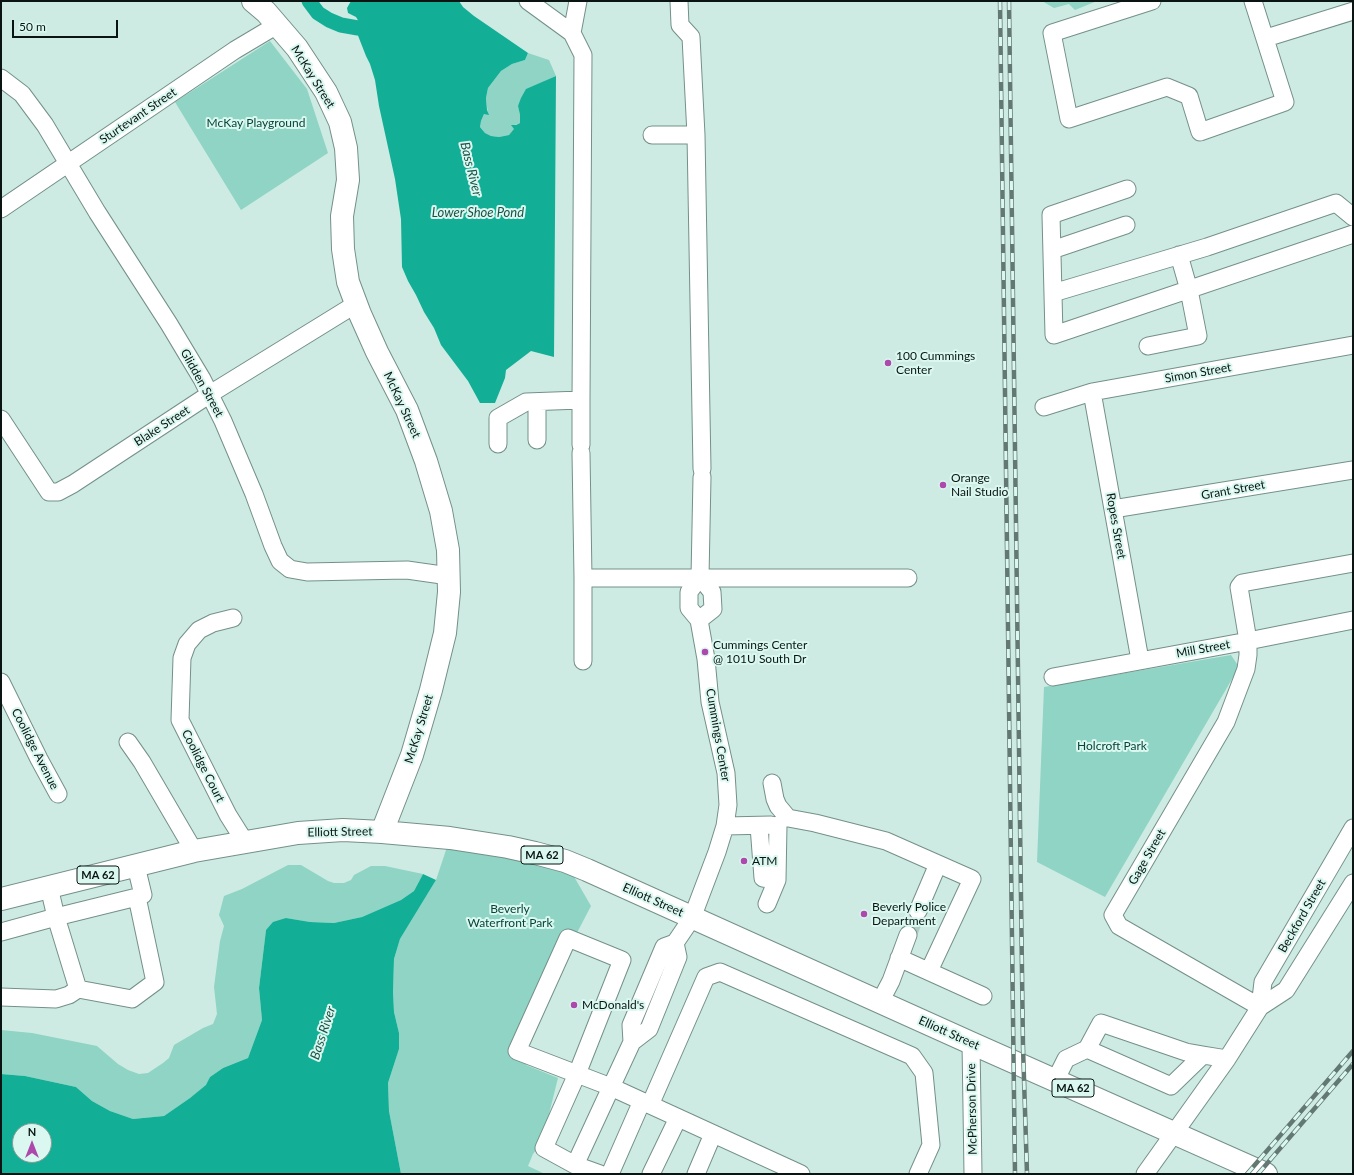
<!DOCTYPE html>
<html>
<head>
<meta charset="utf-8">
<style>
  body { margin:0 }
  #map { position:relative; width:1354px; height:1175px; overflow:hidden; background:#cdebe3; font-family:Lato,sans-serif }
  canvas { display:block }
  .frame { position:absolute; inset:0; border:2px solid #0a1513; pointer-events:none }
  .north { position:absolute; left:12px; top:1123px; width:40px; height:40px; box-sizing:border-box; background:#daf8f0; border:1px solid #879d98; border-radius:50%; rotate:0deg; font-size:11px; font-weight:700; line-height:16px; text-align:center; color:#0a1513 }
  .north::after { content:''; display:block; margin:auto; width:14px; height:18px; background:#ad48ac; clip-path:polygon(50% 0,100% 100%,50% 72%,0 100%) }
  .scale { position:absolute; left:12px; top:20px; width:106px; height:18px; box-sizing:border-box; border:2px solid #0a1513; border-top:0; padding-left:5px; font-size:12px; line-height:14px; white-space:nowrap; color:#0a1513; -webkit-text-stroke:3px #daf8f0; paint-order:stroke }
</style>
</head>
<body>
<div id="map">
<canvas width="1354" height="1175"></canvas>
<div class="frame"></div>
<div class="north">N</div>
<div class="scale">50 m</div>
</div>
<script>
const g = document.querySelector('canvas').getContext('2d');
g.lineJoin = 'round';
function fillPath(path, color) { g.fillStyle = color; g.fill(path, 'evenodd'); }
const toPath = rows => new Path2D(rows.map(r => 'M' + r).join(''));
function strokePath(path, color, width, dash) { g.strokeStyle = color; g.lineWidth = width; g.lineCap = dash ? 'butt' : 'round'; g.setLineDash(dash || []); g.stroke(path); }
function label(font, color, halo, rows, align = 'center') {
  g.font = font + ' Lato,sans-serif'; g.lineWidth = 4; g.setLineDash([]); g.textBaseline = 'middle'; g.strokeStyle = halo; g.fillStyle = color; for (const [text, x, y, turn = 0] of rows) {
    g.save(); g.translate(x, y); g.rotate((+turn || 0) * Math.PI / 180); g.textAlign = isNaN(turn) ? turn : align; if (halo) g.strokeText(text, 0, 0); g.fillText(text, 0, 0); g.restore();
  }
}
const green = toPath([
  [1042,1,1097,1,1075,10,1069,4,1054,8],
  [270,41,307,89,328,153,241,210,175,102],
  [528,53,549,60,556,76,545,81,518,106,520,115,520,123,512,126,515,129,509,135,499,137,491,136,485,133,480,127,481,121,484,114,488,114,486,98,488,88,501,71,512,64,525,60],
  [1231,655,1239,667,1105,897,1037,862,1044,687],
  [450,838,565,861,591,906,524,1034,526,1065,558,1078,542,1142,533,1154,528,1166,545,1174,401,1174,389,1111,388,1083,399,1049,399,1033,394,1012,393,992,394,959,400,939,436,880],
  [288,865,301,865,328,881,334,883,344,883,351,880,354,875,371,866,385,866,423,874,414,891,401,900,362,917,334,923,310,922,286,918,266,930,259,988,262,1020,248,1058,223,1068,210,1077,207,1085,190,1098,164,1116,133,1119,110,1111,92,1101,76,1087,25,1076,1,1074,1,1030,32,1033,97,1046,118,1064,128,1070,139,1074,148,1073,163,1063,169,1058,174,1045,203,1028,213,1024,217,1014,214,987,220,941,224,926,219,915,224,896,242,889]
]);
const water = toPath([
  [351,1,459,1,463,7,474,16,528,53,525,60,512,64,501,71,488,88,486,98,487,110,489,115,484,114,481,121,480,127,485,133,491,136,499,137,509,135,514,129,511,125,516,125,520,123,520,115,518,106,521,98,526,89,556,76,554,357,531,351,506,370,505,378,495,403,480,403,468,381,441,345,434,328,424,312,416,295,408,281,402,267,401,219,395,179,379,106,375,80,370,64,366,56,357,33,359,22,356,17,348,13,347,8],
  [423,874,436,880,400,939,394,959,393,992,394,1012,399,1033,399,1049,388,1083,389,1111,401,1174,1,1174,1,1074,25,1076,76,1087,92,1101,110,1111,133,1119,164,1116,190,1098,206,1085,210,1077,223,1068,248,1058,262,1020,259,988,266,930,273,922,286,918,310,922,334,923,362,917,401,900,414,891],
  [20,1131,44,1131,44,1155,20,1155]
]);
const canal = toPath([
  [309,1,318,13,329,20,341,25,358,28]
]);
const minorTunnel = toPath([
  [908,935,918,911]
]);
const minor = toPath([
  [679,1,680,25,691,37,696,135,702,469],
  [1152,1,1052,33,1069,119,1167,87,1189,96,1200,132,1285,102,1253,1],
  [572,33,578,1],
  [1266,38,1353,11],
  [1,78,22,94,45,125,97,212,169,324,202,379,223,421,254,494,273,546,280,561,290,569,307,572,407,570,449,576],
  [652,135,696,135],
  [1127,189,1051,215,1054,335,1353,234],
  [1,209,235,50,277,25],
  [1052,250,1126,225],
  [1053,293,1207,247,1336,203,1353,217],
  [1148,346,1198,336,1189,290,1179,255],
  [1092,392,1140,660],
  [581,400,581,445],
  [1044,407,1092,392,1353,345],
  [1,419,49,492,58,492,73,484,210,394,356,304],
  [537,440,537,402],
  [498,444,498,418,526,402,581,400,583,55,572,33,528,1],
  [581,453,583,578,583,661],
  [1113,509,1353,470],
  [583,578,908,578],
  [233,618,213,623,199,630,187,644,182,658,180,720,228,815,245,842],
  [699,620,713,609,712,592,700,577],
  [1053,677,1248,641,1353,620],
  [1,682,39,759,58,794],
  [128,742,142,762,194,851],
  [772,783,775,799,778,806,788,818,815,823,886,841,972,879,929,971],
  [725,826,771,825],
  [759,826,763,878,777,880,778,825],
  [49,887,56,917,137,897,143,895,136,866],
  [767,904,777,880],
  [918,911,938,864],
  [1,932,56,917,78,989,132,999,155,982,137,897],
  [675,943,678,957,649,1029,632,1042,631,1025,664,947,675,943,692,918,717,852,725,826,728,805,726,773,710,702,706,659,699,620,689,608,689,592,700,577,702,477],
  [899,958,983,996],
  [1,997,56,999,69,995,78,989],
  [880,1002,891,981,908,935],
  [1260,1007,1119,926,1113,915,1226,722,1246,669,1248,655,1248,641,1239,587,1242,583,1353,563],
  [1260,1007,1286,990,1353,883],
  [971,1043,973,1174],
  [1203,1055,1171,1086,1087,1049,1101,1023,1186,1052,1203,1055,1227,1059],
  [1055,1081,1066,1059,1087,1049],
  [650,1105,706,977,720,972,912,1056,924,1073,931,1145,918,1174],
  [575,1165,544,1148,577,1074,622,960,568,938,517,1051,577,1074,611,1087,801,1174],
  [600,1174,575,1165,632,1042],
  [610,1174,642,1101],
  [651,1174,678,1118],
  [696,1174,713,1134],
  [1145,1174,1227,1059,1260,1007,1263,982,1353,828]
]);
const major = toPath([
  [253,1,266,12,297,48,326,92,340,122,346,148,348,180,342,216,343,249,348,282,360,314,377,352,407,410,426,461,441,511,448,550,449,592,445,633,431,690,412,755,382,832],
  [1,899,194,851,298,833,343,830,382,832,450,838,508,847,535,853,565,861,587,870,971,1043,1266,1174]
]);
const rail = toPath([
  [1000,1,1015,1174],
  [1009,1,1023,1047,1027,1174],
  [1247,1174,1353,1051],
  [1258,1174,1353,1064]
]);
const markers = [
  [888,363,4,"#ad48ac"],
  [943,485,4,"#ad48ac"],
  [705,652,4,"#ad48ac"],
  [744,861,4,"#ad48ac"],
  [864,914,4,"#ad48ac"],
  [574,1005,4,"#ad48ac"]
];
const shields = [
  [542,855,42],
  [98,875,42],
  [1073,1088,42]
];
const shieldNames = [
  ["MA 62",542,855],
  ["MA 62",98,875],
  ["MA 62",1073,1088]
];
const streetNames = [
  ["McKay Street",313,77,58],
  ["Sturtevant Street",138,116,-34],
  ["Simon Street",1198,373,-10],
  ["Glidden Street",202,383,61],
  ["McKay Street",402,405,65],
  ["Blake Street",162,426,-33],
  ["Grant Street",1233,490,-10],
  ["Ropes Street",1116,526,80],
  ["Mill Street",1203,649,-10],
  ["McKay Street",419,729,-73],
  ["Cummings Center",718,735,80],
  ["Coolidge Avenue",35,749,63],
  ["Coolidge Court",203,766,63],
  ["Elliott Street",340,832,-1],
  ["Gage Street",1147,857,-60],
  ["Elliott Street",653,900,24],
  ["Beckford Street",1302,916,-60],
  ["Elliott Street",949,1033,24],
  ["McPherson Drive",972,1109,-91]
];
const parkNames = [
  ["McKay Playground",256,123],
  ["Holcroft Park",1112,746],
  ["Beverly",510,909],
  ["Waterfront Park",510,923]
];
const poiNames = [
  ["100 Cummings",896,356],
  ["Center",896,370],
  ["Orange",951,478],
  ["Nail Studio",951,492],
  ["Cummings Center",713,645],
  ["@ 101U South Dr",713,659],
  ["ATM",752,861],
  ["Beverly Police",872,907],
  ["Department",872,921],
  ["McDonald's",582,1005]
];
const waterNames = [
  ["Bass River",471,169,76],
  ["Lower Shoe Pond",478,213],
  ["Bass River",323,1033,-72]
];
fillPath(green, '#8fd4c4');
fillPath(water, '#13ae96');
strokePath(canal, '#13ae96', 15);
strokePath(minorTunnel, '#b0cbc4', 17, [17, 8]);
strokePath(minor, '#749089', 19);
strokePath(major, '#749089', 24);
strokePath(minor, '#fff', 17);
strokePath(major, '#fff', 22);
strokePath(rail, '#647873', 4.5);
strokePath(rail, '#daf8f0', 3, [9]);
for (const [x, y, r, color] of markers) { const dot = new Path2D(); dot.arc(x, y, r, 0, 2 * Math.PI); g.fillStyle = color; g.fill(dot); strokePath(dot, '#daf8f0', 1.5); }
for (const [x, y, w] of shields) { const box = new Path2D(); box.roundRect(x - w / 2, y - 9, w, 18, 3); g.fillStyle = '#daf8f0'; g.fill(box); strokePath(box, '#0a1513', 1); }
label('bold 11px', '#0a1513', null, shieldNames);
label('12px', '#0a1513', '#daf8f0', streetNames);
label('12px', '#08443a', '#daf8f0', parkNames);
label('12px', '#0a1513', '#daf8f0', poiNames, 'left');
label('italic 13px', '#1b5247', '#daf8f0', waterNames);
</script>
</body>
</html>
